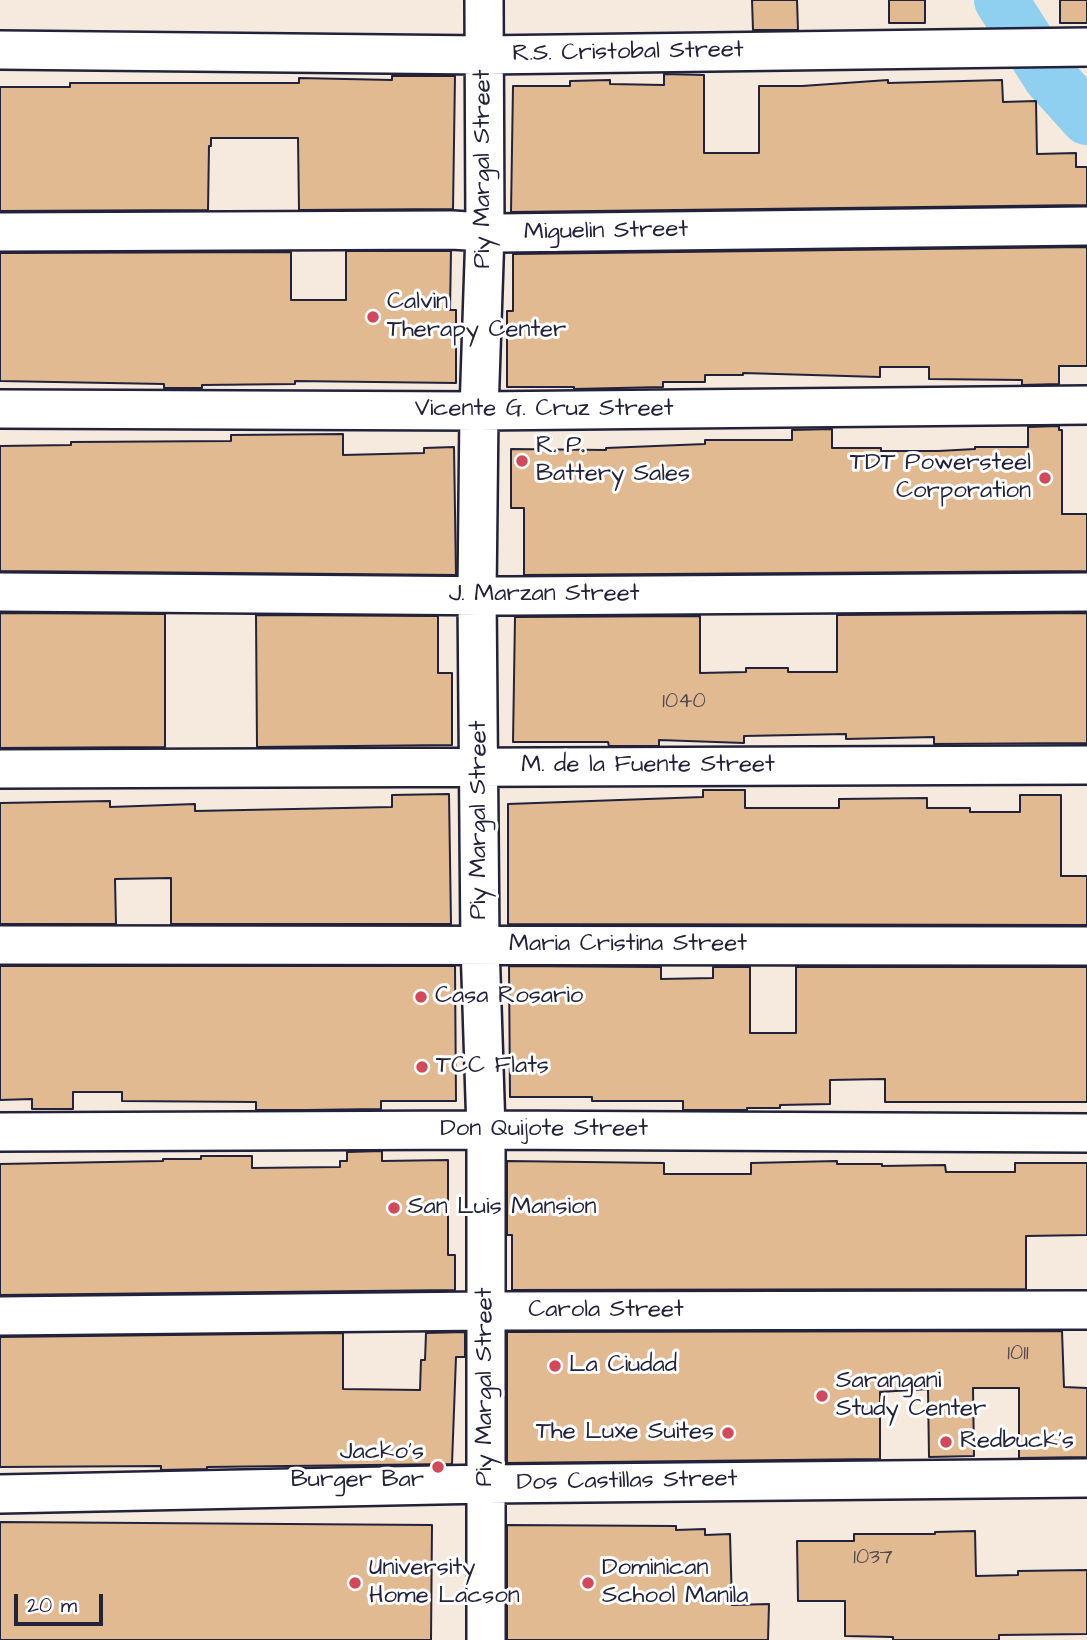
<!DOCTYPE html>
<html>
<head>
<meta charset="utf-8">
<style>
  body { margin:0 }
  #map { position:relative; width:1087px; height:1640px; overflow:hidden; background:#f6eade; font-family:"Architects Daughter",sans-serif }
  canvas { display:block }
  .scale { position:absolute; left:14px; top:1594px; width:89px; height:32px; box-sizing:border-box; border:4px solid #22223b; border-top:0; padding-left:9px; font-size:21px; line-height:24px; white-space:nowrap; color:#22223b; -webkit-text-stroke:5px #fff; paint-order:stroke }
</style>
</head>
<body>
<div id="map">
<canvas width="1087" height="1640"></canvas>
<div class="scale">20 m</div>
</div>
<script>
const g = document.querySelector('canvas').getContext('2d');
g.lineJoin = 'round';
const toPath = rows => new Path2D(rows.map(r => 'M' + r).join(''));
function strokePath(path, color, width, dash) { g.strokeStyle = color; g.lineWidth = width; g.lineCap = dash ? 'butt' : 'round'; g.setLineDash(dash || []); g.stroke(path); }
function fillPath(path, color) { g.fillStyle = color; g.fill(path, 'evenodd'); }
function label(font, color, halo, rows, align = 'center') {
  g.font = font + ' "Architects Daughter",sans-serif'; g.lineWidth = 6; g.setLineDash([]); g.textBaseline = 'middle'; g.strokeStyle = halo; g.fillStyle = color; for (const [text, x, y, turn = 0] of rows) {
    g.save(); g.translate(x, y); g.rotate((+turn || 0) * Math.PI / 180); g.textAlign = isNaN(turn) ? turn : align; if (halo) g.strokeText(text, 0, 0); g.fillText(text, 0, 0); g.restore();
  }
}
const river = toPath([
  [1001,0,1050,77,1087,118]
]);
const building = toPath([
  [752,0,797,0,798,30,753,30,752,0],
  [889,0,925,0,925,23,889,23,889,0],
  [1060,0,1087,0,1087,23,1060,23,1060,0],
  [664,74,704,75,704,153,759,153,759,86,802,86,888,80,888,83,1002,80,1003,102,1036,101,1037,154,1076,153,1076,167,1087,167,1087,205,511,212,513,86,570,86,570,81,610,80,610,84,664,85,664,74],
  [392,76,455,76,453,209,299,210,298,138,211,138,211,146,209,146,208,210,0,211,0,87,70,87,70,83,299,83,299,78,392,80,392,76],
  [1087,247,1087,366,1059,366,1059,384,1022,385,1022,380,929,379,929,367,880,367,880,377,743,373,743,375,705,375,705,382,663,382,663,387,574,389,574,387,507,387,507,311,513,311,513,254,1087,247],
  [346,251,451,251,450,310,456,310,456,383,295,381,295,384,202,385,202,388,164,388,164,384,0,381,0,253,291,252,291,300,346,300,346,251],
  [1059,426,1059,430,1062,430,1062,514,1087,514,1087,571,524,575,524,508,511,508,511,449,606,450,606,448,705,444,705,440,792,440,792,430,832,429,832,448,881,448,881,451,938,451,975,449,975,447,1028,447,1028,427,1059,426],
  [343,434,343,455,424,453,424,448,454,447,456,575,0,571,0,446,71,445,71,442,231,441,231,435,343,434],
  [0,613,165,614,165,747,0,748,0,613],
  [1087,613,1087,743,934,744,934,737,846,739,846,734,744,736,744,743,659,740,659,746,609,746,608,742,513,742,515,617,700,616,700,673,746,672,746,668,788,668,788,672,837,672,837,615,1087,613],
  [256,615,438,616,438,673,452,673,452,745,257,747,256,615],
  [703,790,745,790,745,808,839,808,839,799,927,798,927,808,970,808,970,812,1020,812,1020,795,1061,795,1061,876,1087,876,1087,925,508,924,508,804,703,797,703,790],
  [449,794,451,924,171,924,171,878,115,879,116,924,0,924,0,803,110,801,110,807,195,804,195,811,392,807,392,795,449,794],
  [0,966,455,966,456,1101,381,1101,381,1109,306,1110,256,1110,256,1102,122,1101,122,1092,73,1092,73,1109,32,1109,32,1099,0,1100,0,966],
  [509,966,661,967,661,979,713,978,713,967,750,967,750,1033,796,1033,796,967,1087,967,1087,1102,885,1102,885,1079,830,1080,830,1104,780,1105,780,1108,747,1108,747,1110,683,1110,683,1101,592,1101,592,1097,510,1097,509,966],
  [382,1151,382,1161,448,1160,448,1255,455,1255,455,1290,0,1295,0,1164,163,1161,163,1159,201,1159,201,1156,252,1156,252,1168,340,1167,340,1161,347,1161,347,1152,382,1151],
  [507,1161,664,1163,664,1174,751,1174,751,1163,837,1161,837,1164,882,1164,882,1166,945,1165,946,1172,1015,1172,1015,1163,1087,1163,1087,1235,1026,1236,1026,1289,512,1290,512,1235,507,1235,507,1161],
  [1062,1331,1064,1387,1087,1388,1087,1457,1019,1458,1019,1388,973,1388,974,1456,929,1457,928,1389,880,1392,880,1459,507,1463,507,1332,1062,1331],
  [465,1332,465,1357,456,1357,452,1464,207,1467,207,1469,161,1470,161,1466,0,1467,0,1337,343,1333,343,1389,420,1390,421,1360,425,1360,426,1333,465,1332],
  [0,1522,432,1525,431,1640,0,1640,0,1522],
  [507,1525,676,1526,676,1530,705,1529,705,1535,730,1534,732,1605,769,1604,768,1640,507,1640,507,1525],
  [975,1531,976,1576,1018,1575,1018,1571,1087,1570,1087,1634,999,1635,999,1640,893,1640,893,1637,845,1636,845,1601,798,1601,797,1541,854,1541,854,1534,935,1534,935,1532,975,1531]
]);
const minor = toPath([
  [484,0,485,232,479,411,477,595,480,945,486,1130,486,1640],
  [0,50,484,55,1087,47],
  [0,232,452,230,499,233,1087,226],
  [0,409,479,411,1087,405],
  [0,592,512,596,1087,592],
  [0,769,1087,765],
  [0,945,1087,946],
  [0,1132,486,1130,1087,1133],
  [0,1316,486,1311,1087,1310],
  [0,1494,486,1484,1087,1478]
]);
const markers = [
  [373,317,7,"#d1495b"],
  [522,461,7,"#d1495b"],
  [1045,478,7,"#d1495b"],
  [421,997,7,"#d1495b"],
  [422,1067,7,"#d1495b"],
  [394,1208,7,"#d1495b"],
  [555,1366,7,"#d1495b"],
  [822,1396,7,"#d1495b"],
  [728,1433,7,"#d1495b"],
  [946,1442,7,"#d1495b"],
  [438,1467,7,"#d1495b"],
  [355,1583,7,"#d1495b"],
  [588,1583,7,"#d1495b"]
];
const numberNames = [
  ["1040",684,703],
  ["1011",1018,1355],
  ["1037",873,1559]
];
const streetNames = [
  ["R.S. Cristobal Street",628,53,-1],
  ["Piy Margal Street",484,169,-90],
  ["Miguelin Street",606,232,-1],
  ["Vicente G. Cruz Street",544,410],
  ["J. Marzan Street",544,595],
  ["M. de la Fuente Street",648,766],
  ["Piy Margal Street",480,820,-90],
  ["Maria Cristina Street",628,945],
  ["Don Quijote Street",544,1130],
  ["Carola Street",606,1311],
  ["Piy Margal Street",486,1387,-90],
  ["Dos Castillas Street",627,1482,-1]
];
const poiNames = [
  ["Calvin",387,303],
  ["Therapy Center",387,331],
  ["R. P.",536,447],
  ["Battery Sales",536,475],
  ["TDT Powersteel",1031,464,"right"],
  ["Corporation",1031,492,"right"],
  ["Casa Rosario",435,997],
  ["TCC Flats",436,1067],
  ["San Luis Mansion",408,1208],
  ["La Ciudad",569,1366],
  ["Sarangani",836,1382],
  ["Study Center",836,1410],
  ["The Luxe Suites",714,1433,"right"],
  ["Redbuck's",960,1442],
  ["Jacko's",424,1453,"right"],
  ["Burger Bar",424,1481,"right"],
  ["University",369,1569],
  ["Home Lacson",369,1597],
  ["Dominican",602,1569],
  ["School Manila",602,1597]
];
strokePath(river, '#8fd0f0', 54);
fillPath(building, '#e2ba92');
strokePath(building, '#22223b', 2);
strokePath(minor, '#22223b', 42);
strokePath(minor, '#fff', 37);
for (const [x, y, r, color] of markers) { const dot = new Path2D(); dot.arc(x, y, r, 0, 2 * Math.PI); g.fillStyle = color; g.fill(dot); strokePath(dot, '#fff', 2.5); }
label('21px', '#524851', null, numberNames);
label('24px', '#22223b', '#fff', streetNames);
label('24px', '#22223b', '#fff', poiNames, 'left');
</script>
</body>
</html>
